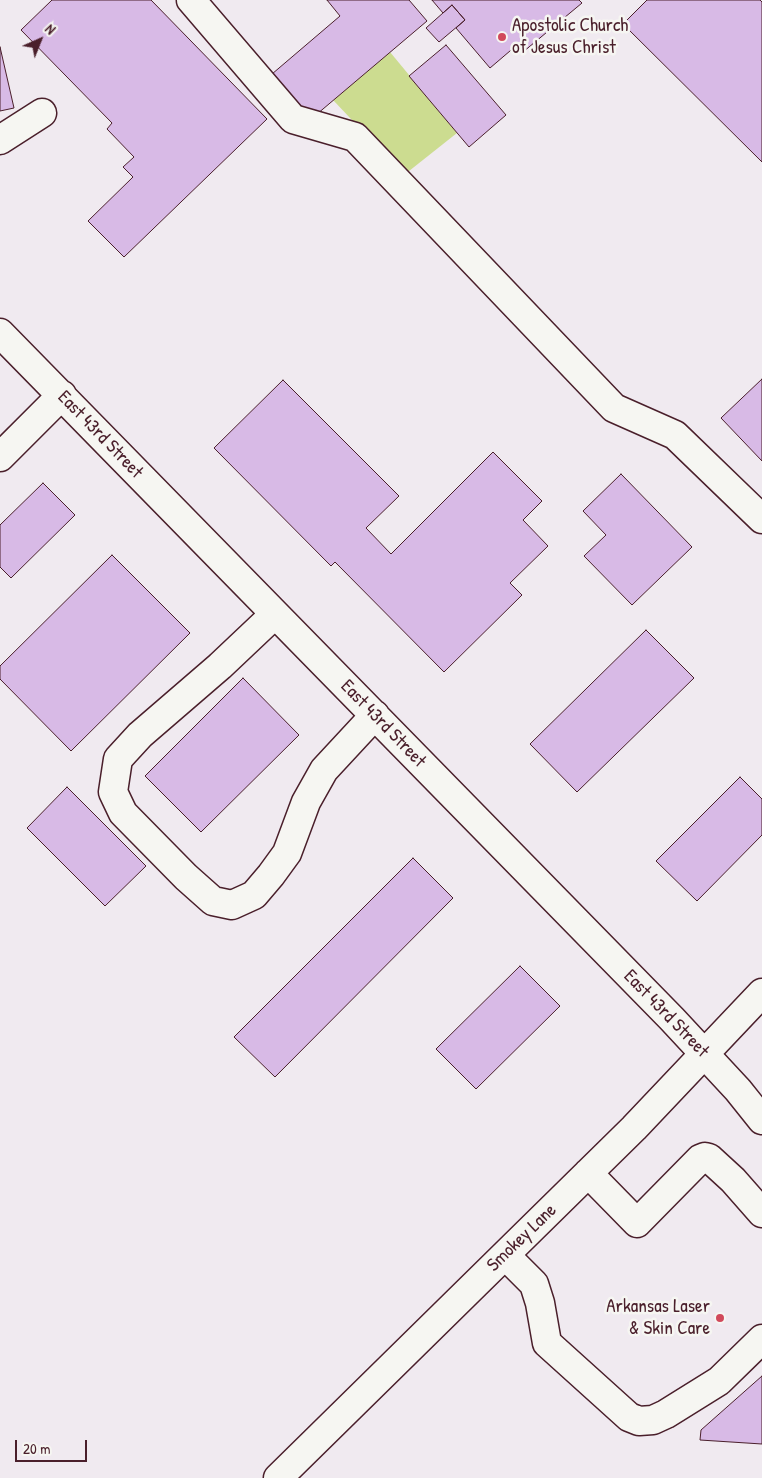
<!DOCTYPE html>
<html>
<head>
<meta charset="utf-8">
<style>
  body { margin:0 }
  #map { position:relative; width:762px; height:1478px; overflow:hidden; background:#f0eaf0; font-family:"Patrick Hand",sans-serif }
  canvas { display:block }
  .north { position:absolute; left:15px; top:15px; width:50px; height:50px; -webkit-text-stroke:4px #f6f6f2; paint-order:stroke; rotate:44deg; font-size:14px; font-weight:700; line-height:20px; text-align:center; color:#4a1f2b }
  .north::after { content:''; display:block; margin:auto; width:18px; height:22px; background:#4a1f2b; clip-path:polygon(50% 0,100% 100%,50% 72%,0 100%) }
  .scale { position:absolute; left:15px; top:1440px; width:72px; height:22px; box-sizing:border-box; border:2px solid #4a1f2b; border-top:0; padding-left:6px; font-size:15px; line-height:18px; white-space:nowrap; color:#4a1f2b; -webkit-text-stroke:4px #f6f6f2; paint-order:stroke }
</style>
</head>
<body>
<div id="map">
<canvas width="762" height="1478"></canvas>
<div class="north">N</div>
<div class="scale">20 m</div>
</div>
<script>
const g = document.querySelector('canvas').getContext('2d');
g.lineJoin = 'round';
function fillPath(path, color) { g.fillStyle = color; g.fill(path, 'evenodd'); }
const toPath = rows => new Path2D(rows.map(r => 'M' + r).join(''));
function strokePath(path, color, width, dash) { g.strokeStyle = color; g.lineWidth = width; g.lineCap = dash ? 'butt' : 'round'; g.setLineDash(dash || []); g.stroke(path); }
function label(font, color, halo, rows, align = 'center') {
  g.font = font + ' "Patrick Hand",sans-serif'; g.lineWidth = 5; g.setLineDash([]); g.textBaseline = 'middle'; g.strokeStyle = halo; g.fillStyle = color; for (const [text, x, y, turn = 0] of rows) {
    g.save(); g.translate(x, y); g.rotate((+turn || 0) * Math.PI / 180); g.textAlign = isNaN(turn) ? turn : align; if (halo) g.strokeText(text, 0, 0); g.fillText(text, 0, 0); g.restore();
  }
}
const green = toPath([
  [390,52,457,133,404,175,333,100]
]);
const building = toPath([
  [52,0,151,0,267,119,124,257,88,221,133,177,123,167,134,157,107,129,112,123,21,30,52,0],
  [327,0,409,0,427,21,310,120,272,74,340,16,327,0],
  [432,0,579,0,582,3,523,52,517,45,490,68,456,28,465,20,452,5,443,13,432,0],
  [647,0,760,0,762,2,762,162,623,24,647,0],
  [452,5,465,20,439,42,426,28,452,5],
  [446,45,506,115,469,147,409,76,446,45],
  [0,47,14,108,0,111,0,47],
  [762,379,762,461,721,418,762,379],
  [283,380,399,496,366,528,391,554,493,452,542,501,523,520,548,546,510,583,522,595,444,672,335,562,331,566,214,448,283,380],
  [621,474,692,547,632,605,584,556,606,535,583,511,621,474],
  [43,483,75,515,11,578,0,567,0,525,43,483],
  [112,555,190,633,71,751,0,679,0,666,112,555],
  [646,630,694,678,577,792,530,744,646,630],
  [243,678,299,735,201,832,145,776,243,678],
  [740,777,762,799,762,835,697,901,656,861,740,777],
  [67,787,146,866,105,906,27,828,67,787],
  [413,858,453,898,275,1077,234,1037,413,858],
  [520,966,560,1006,476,1089,436,1049,520,966],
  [762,1376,762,1444,700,1440,701,1430,762,1376]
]);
const minor = toPath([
  [191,0,293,119,355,137,614,408,675,435,762,519],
  [0,140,42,113],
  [0,333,672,1019,738,1090,762,1120],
  [0,457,62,395],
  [275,614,220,666,140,735,118,759,113,792,123,813,186,877,213,901,232,905,254,895,271,875,287,853,306,802,324,770,375,715],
  [588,1173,637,1223,700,1159,705,1157,709,1158,733,1180,762,1213],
  [505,1255,534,1284,540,1303,547,1343,629,1417,639,1421,653,1420,666,1414,719,1381,762,1339],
  [278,1478,634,1128,762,993]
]);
const markers = [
  [502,37,5,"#d1495b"],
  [720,1318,5,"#d1495b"]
];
const poiNames = [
  ["Apostolic Church",512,26],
  ["of Jesus Christ",512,48],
  ["Arkansas Laser",710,1307,"right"],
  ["& Skin Care",710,1329,"right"]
];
const streetNames = [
  ["East 43rd Street",100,435,46],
  ["East 43rd Street",383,724,46],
  ["East 43rd Street",666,1014,46],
  ["Smokey Lane",522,1238,-44]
];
fillPath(green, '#ccdc90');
fillPath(building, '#d8bae6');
strokePath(building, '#4a1f2b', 1);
strokePath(minor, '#4a1f2b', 31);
strokePath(minor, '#f6f6f2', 28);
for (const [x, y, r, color] of markers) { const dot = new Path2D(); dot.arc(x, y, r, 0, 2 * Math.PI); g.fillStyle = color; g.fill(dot); strokePath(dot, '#f6f6f2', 2); }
label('19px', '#4a1f2b', '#f6f6f2', poiNames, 'left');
label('19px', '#4a1f2b', '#f6f6f2', streetNames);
</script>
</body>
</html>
